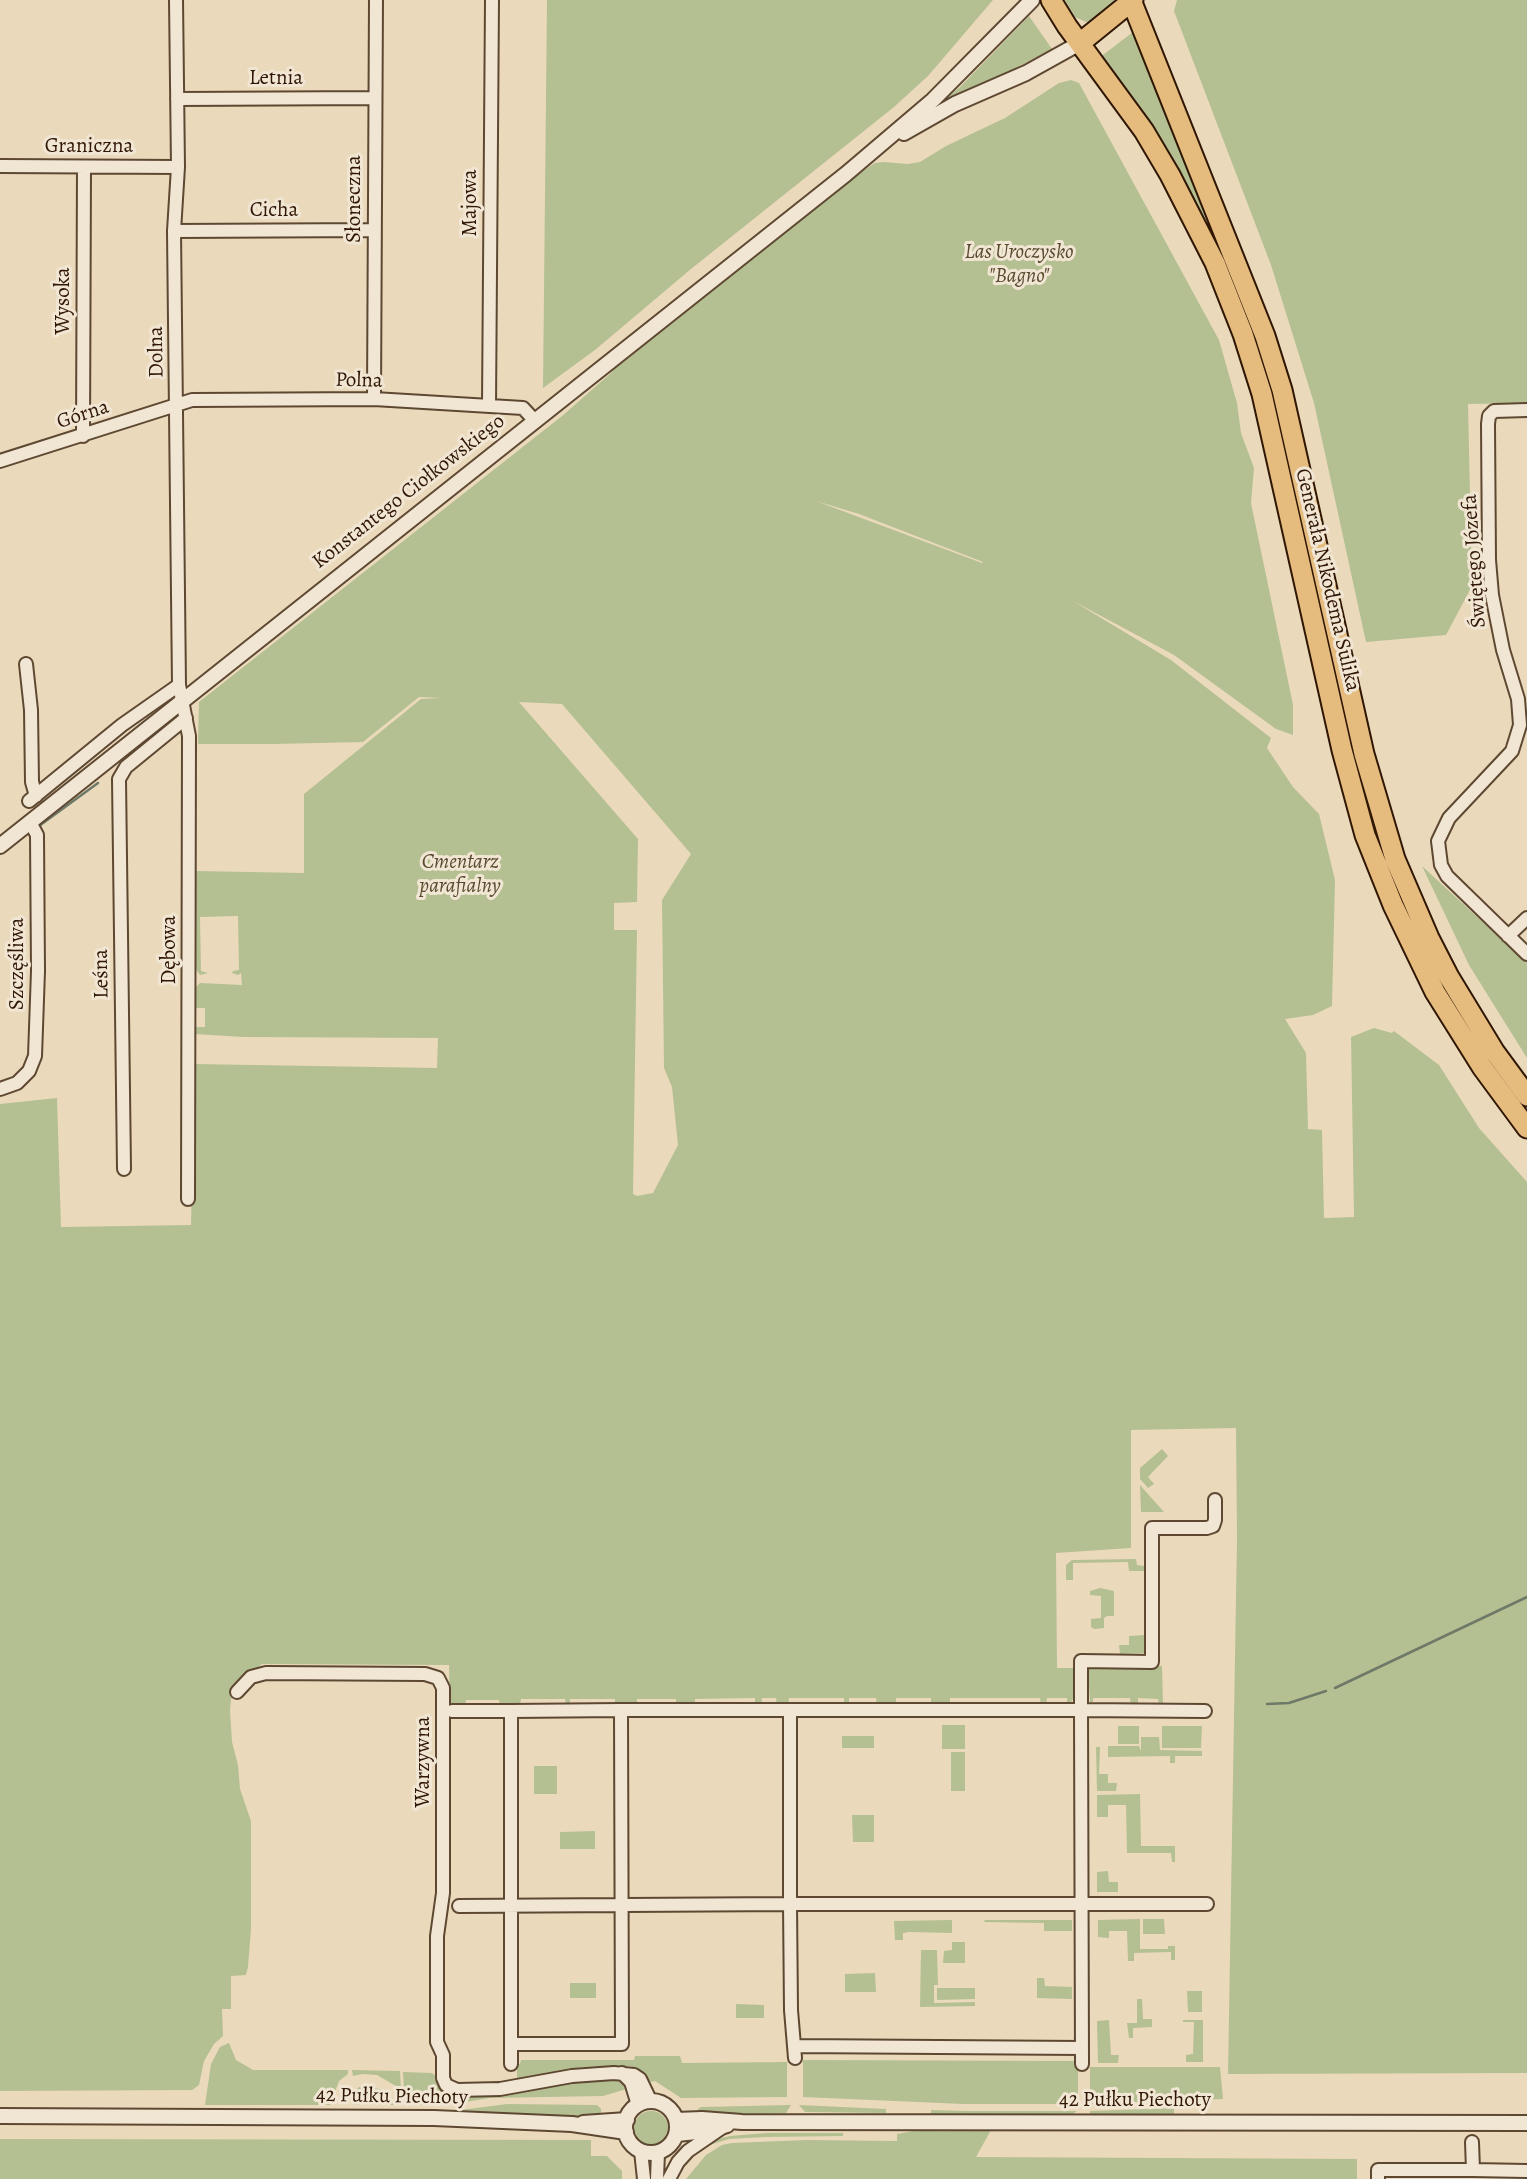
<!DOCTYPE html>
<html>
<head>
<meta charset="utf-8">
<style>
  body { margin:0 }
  canvas { display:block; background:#ead9bb }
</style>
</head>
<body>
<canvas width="1527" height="2179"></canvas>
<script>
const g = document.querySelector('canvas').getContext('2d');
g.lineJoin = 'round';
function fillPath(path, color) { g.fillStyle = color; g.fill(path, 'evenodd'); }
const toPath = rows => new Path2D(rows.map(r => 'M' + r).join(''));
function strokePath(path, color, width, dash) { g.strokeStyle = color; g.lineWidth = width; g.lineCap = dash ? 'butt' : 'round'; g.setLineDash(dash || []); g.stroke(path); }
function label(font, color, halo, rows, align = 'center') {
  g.font = font + ' Alegreya,serif'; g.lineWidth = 6; g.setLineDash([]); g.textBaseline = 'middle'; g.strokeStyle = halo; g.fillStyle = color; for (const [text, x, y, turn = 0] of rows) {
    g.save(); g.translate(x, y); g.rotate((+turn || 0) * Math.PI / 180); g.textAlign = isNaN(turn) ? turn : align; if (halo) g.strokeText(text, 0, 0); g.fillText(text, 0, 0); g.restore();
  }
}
const green = toPath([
  [547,0,993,0,928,76,894,107,691,269,595,350,543,388],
  [1065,0,1114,0,1110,8,1093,21,1086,22,1075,17],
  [1177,0,1527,0,1527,403,1468,404,1472,586,1446,635,1366,642,1314,403,1271,265,1174,11],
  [1029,16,1052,49,930,112,960,87],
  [1133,32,1266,362,1375,817,1368,819,1260,363,1099,58],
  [1071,80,1079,83,1219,340,1237,403,1241,433,1254,468,1251,503,1293,705,1293,735,1276,729,1174,655,1073,601,1171,660,1271,738,1267,748,1293,787,1319,814,1335,880,1332,1006,1313,1015,1285,1019,1306,1053,1308,1129,1322,1130,1324,1218,1354,1217,1351,1037,1374,1028,1392,1033,1394,1031,1439,1065,1479,1128,1527,1182,1527,2073,1228,2074,1237,1538,1236,1428,1131,1430,1131,1548,1056,1553,1057,1668,1073,1668,1073,1699,1071,1702,1067,1702,1067,1698,1047,1698,1046,1706,1041,1706,1040,1698,950,1698,950,1706,931,1706,931,1698,896,1698,896,1706,877,1706,876,1698,849,1698,849,1706,844,1706,844,1698,789,1698,788,1706,777,1706,776,1698,762,1698,761,1705,755,1705,755,1698,695,1699,695,1705,676,1705,676,1699,637,1699,637,1705,615,1706,615,1699,570,1699,570,1705,566,1705,565,1699,521,1699,520,1706,500,1706,499,1700,466,1700,465,1706,450,1707,449,1665,262,1664,238,1684,231,1699,230,1711,232,1742,238,1765,240,1789,251,1821,251,1929,248,1967,246,1975,231,1976,231,2009,222,2009,223,2036,214,2044,204,2061,199,2085,192,2090,0,2091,0,1104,57,1098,61,1227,191,1225,194,1064,437,1068,438,1038,243,1037,194,1034,194,1027,205,1027,205,1008,196,1008,196,987,200,983,242,985,241,973,238,975,232,973,233,971,239,970,238,916,200,917,201,971,208,973,200,975,196,969,195,871,304,873,304,794,421,699,441,698,419,697,363,742,274,744,198,744,199,702,562,416,611,373,624,357,852,178,875,163,883,162,908,164,920,162,946,146,1005,118,1059,83],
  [816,501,859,514,983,562,982,563],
  [519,702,562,704,691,854,662,900,664,1068,672,1087,678,1145,653,1193,637,1196,633,1194,637,930,614,930,614,903,637,902,638,839],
  [1422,866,1527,963,1527,1058,1469,965],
  [1162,1449,1168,1456,1148,1477,1154,1484,1148,1488,1140,1479,1140,1468],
  [1140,1485,1164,1512,1141,1512],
  [1136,1559,1137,1565,1144,1566,1145,1571,1129,1571,1128,1562,1073,1563,1073,1580,1066,1580,1066,1565,1072,1560],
  [1100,1588,1114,1591,1114,1616,1107,1616,1104,1618,1104,1628,1094,1629,1091,1627,1091,1619,1101,1618,1101,1596,1090,1595,1090,1591],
  [1144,1635,1144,1653,1120,1654,1119,1645,1129,1645,1129,1636],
  [1091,1666,1162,1666,1163,1704,1159,1706,1158,1699,1138,1698,1138,1706,1131,1706,1130,1698,1093,1698,1093,1702,1090,1702,1088,1667],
  [942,1725,965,1725,965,1749,942,1749],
  [1118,1726,1139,1726,1139,1744,1118,1744],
  [1162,1726,1202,1726,1201,1748,1162,1748],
  [842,1736,874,1736,874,1748,842,1748],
  [1141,1737,1159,1737,1160,1750,1202,1751,1202,1756,1175,1756,1175,1763,1170,1763,1170,1756,1108,1757,1108,1746,1139,1746,1141,1751],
  [1096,1747,1100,1747,1099,1774,1108,1774,1108,1783,1117,1783,1116,1791,1097,1791],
  [951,1752,965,1752,965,1791,951,1791],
  [534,1766,557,1766,557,1794,534,1794],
  [1140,1794,1141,1846,1175,1846,1175,1862,1172,1862,1171,1853,1127,1853,1126,1805,1108,1805,1108,1817,1097,1817,1097,1795],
  [852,1815,874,1815,874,1842,853,1842],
  [595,1831,595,1849,560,1849,560,1832],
  [1108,1871,1109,1882,1118,1882,1118,1892,1097,1892,1097,1872],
  [1140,1919,1140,1949,1168,1949,1168,1946,1175,1946,1175,1960,1171,1960,1171,1952,1134,1953,1134,1961,1128,1961,1127,1931,1109,1931,1109,1938,1098,1937,1098,1920],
  [1143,1919,1164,1919,1165,1934,1143,1934],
  [952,1920,952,1933,909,1932,903,1933,903,1940,895,1940,894,1921],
  [985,1920,1072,1920,1072,1931,1044,1931,1044,1923,984,1922],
  [952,1942,965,1942,965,1963,943,1963,944,1951,952,1950],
  [921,1950,937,1950,938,1985,934,1985,934,2003,975,2002,975,2006,920,2007],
  [875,1973,876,1992,845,1992,845,1974],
  [1037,1978,1044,1978,1045,1986,1072,1987,1072,1999,1037,1998],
  [570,1983,596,1983,596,1998,570,1998],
  [937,1988,975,1988,975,1999,937,2000],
  [1187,1991,1202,1991,1202,2012,1188,2012],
  [1137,1999,1142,1999,1143,2019,1152,2019,1152,2027,1133,2028,1133,2038,1129,2038,1127,2023,1137,2023],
  [736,2004,764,2005,764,2018,736,2018],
  [1109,2020,1111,2055,1119,2055,1118,2063,1098,2063,1097,2021],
  [1183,2020,1203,2020,1203,2062,1186,2062,1186,2055,1193,2054,1194,2022,1183,2022],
  [229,2043,236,2060,253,2070,348,2070,348,2074,339,2081,330,2105,205,2105,211,2064,220,2047],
  [635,2056,680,2056,682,2063,787,2062,787,2097,681,2098,655,2081,650,2082,639,2069,629,2066,583,2067,517,2079,517,2064,520,2064,521,2060,634,2060],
  [803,2060,1074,2061,1075,2066,1078,2067,1078,2104,963,2104,803,2097],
  [1090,2067,1220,2067,1223,2099,1090,2104],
  [352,2070,400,2071,401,2089,377,2075,362,2074,353,2076],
  [403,2072,432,2073,438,2078,443,2091,451,2094,572,2081,619,2079,630,2088,603,2096,489,2098,454,2104,414,2105,404,2092],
  [359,2087,380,2089,394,2105,354,2105,352,2099,354,2092],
  [507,2104,597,2105,601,2109,601,2117,445,2112],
  [791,2105,786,2113,698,2115,698,2109,701,2107],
  [799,2105,886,2109,886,2113,805,2112],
  [1174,2108,1174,2115,1090,2114,1090,2111],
  [931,2110,964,2111,1077,2111,1071,2115,931,2114],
  '634 2128a17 17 0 1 1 34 0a17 17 0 1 1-34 0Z',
  [925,2129,991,2130,976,2157,1357,2159,1357,2179,686,2179,706,2155,722,2145,732,2143,807,2140,897,2141,897,2134],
  [767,2133,843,2133,843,2136,766,2137,729,2139,706,2146,714,2140,730,2136],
  [0,2139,591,2140,591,2156,607,2156,622,2171,622,2179,0,2179]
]);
const stream = toPath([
  [39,826,98,783],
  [1335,1688,1527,1597],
  [1267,1704,1289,1703,1326,1691]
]);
const minor = toPath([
  [176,0,178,167,174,231,179,685,189,736,188,1199],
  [177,99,375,98],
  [0,166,178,167],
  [174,231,374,230],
  [374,399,376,0],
  [489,406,492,0],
  [1527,410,1494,411,1489,416,1488,424,1489,560,1492,595,1503,650,1518,699,1520,725,1512,751,1449,818,1438,841,1441,865,1447,876,1527,954],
  [83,436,84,167],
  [0,461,192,400,374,399,523,408,535,421],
  [26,664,31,710,32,782,36,796],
  [29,801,122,725,179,685],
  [1508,936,1527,918],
  [0,1089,17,1083,29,1071,35,1056,38,971,37,835,30,822],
  [124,1169,119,779,126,767,186,718],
  [237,1692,251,1677,266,1673,425,1674,438,1678,443,1688,443,1893,437,1936,437,2042,443,2055,443,2078,446,2085,457,2090,500,2089,572,2076,614,2073,634,2075,640,2079,651,2102],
  [621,1710,1081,1710,1081,1661,1152,1662,1152,1528,1207,1528,1213,1526,1215,1520,1215,1500],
  [790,1710,790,1904,1207,1904],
  [452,1711,511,1711],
  [459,1906,790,1904,791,2010,795,2058],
  [795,2046,1082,2048],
  [511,2064,511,1711,621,1710,622,2044,512,2044],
  [1082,2064,1081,1710,1205,1711],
  [622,2073,631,2082,638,2105],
  [1472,2142,1473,2170,1527,2171],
  [641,2151,644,2179],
  [657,2179,658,2152],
  [669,2179,678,2162,688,2151,723,2127],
  [1378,2179,1378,2170,1473,2170]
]);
const tertiary = toPath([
  [904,133,955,104,1026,73,1080,43],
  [0,846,846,174,933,100,1032,0],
  '625 2127a26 26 0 1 1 52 0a26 26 0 1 1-52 0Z',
  [0,2116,434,2118,572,2124,626,2132],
  [676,2120,702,2119,742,2122,1527,2123],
  [583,2123,627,2120],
  [677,2134,706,2131,727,2125]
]);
const trunk = toPath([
  [1051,0,1067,26,1144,131,1170,175,1215,263,1243,334,1262,394,1342,750,1365,835,1393,905,1435,992,1482,1067,1527,1128],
  [1131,0,1265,336,1282,390,1364,754,1395,859,1429,938,1449,977,1494,1051,1527,1096],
  [1080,43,1133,0]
]);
const streetNames = [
  ["Letnia",276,79],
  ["Graniczna",89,147],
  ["Słoneczna",355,199,-90],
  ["Majowa",471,203,-90],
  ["Cicha",274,211],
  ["Wysoka",64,301,-90],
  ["Dolna",157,352,-91],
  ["Polna",359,381,1],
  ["Górna",83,415,-18],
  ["Konstantego Ciołkowskiego",409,492,-38],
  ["Świętego Józefa",1475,561,-94],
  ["Generała Nikodema Sulika",1327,580,77],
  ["Dębowa",170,950,-90],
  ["Szczęśliwa",18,964,-90],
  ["Leśna",102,974,-91],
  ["Warzywna",424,1762,-90],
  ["42 Pułku Piechoty",392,2097,1],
  ["42 Pułku Piechoty",1135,2101]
];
const parkNames = [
  ["Las Uroczysko",1019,253],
  ["\"Bagno\"",1019,277],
  ["Cmentarz",460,863],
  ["parafialny",460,887]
];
fillPath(green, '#b5c092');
strokePath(stream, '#6e7968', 2.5);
strokePath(minor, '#5e4832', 16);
strokePath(tertiary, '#5e4832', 18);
strokePath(trunk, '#301704', 23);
strokePath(minor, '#f1e6d3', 12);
strokePath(tertiary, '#f1e6d3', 14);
strokePath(trunk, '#e5bc7e', 19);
label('21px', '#301704', '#f1e6d3', streetNames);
label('italic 21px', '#584a2f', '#f1e6d3', parkNames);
</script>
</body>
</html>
